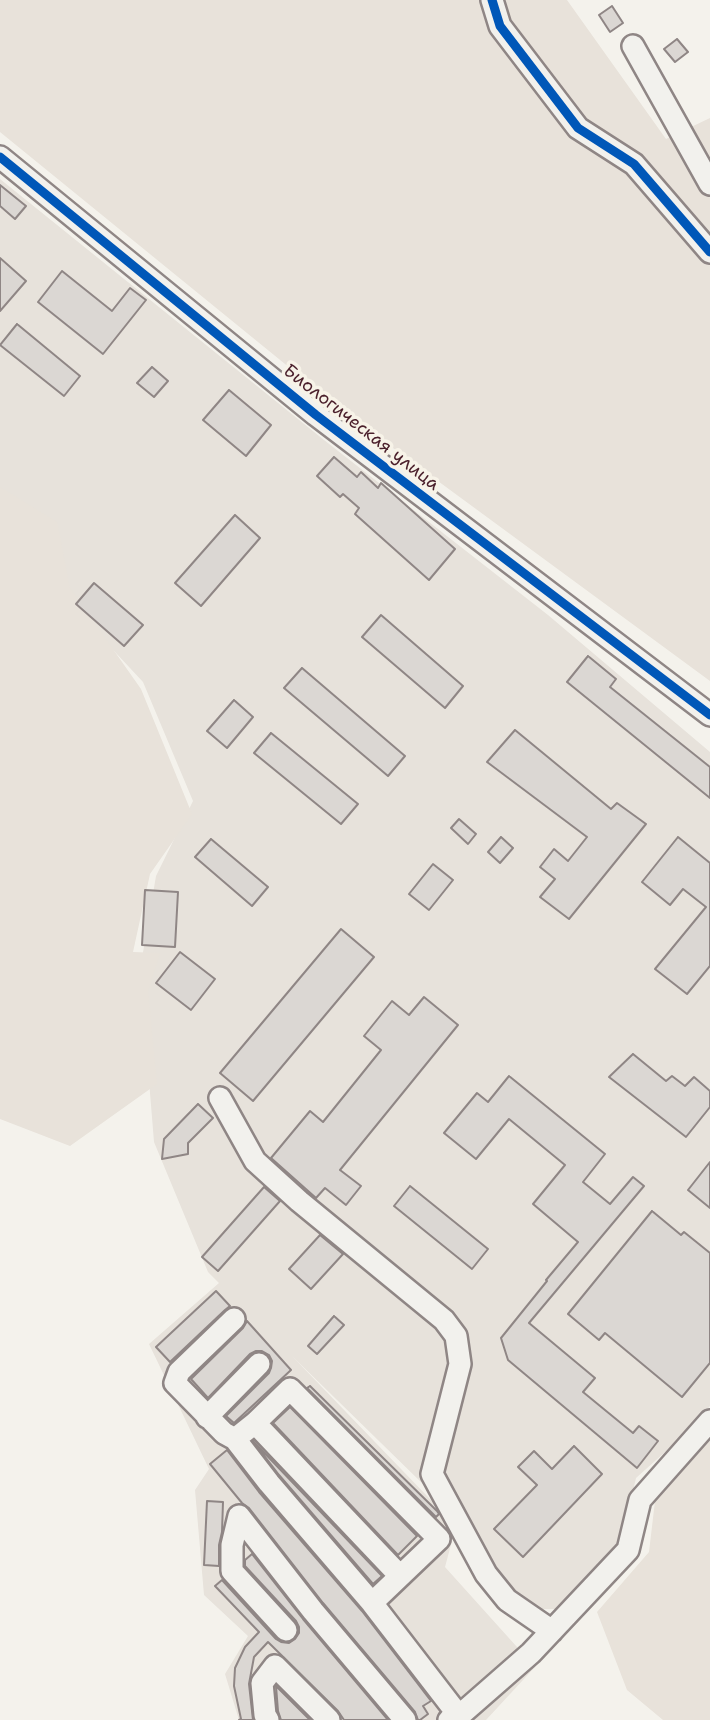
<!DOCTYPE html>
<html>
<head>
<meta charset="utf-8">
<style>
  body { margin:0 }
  canvas { display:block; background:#f4f2ec }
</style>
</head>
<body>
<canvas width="710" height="1720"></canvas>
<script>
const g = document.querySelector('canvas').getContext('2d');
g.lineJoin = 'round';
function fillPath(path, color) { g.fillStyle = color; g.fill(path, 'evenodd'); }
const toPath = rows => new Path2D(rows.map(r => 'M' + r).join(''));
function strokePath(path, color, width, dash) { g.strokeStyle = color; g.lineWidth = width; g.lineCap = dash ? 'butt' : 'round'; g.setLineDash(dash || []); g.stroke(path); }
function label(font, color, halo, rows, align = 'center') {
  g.font = font + ' "Shantell Sans",sans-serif'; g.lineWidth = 7; g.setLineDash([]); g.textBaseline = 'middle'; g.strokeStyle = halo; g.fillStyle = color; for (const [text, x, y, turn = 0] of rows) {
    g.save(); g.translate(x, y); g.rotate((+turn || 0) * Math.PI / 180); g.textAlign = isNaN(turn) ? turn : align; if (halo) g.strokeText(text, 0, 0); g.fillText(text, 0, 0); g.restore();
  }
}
const built = toPath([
  [0,179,324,440,548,615,710,752,710,1406,684,1435,636,1478,621,1541,560,1609,536,1609,508,1588,468,1528,292,1356,456,1526,445,1567,535,1667,486,1720,239,1720,225,1674,248,1636,204,1595,195,1490,209,1469,149,1344,219,1283,208,1272,154,1142,140,970,156,876,193,801,143,682,60,593,0,488]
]);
const green = toPath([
  [0,0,567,0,666,139,710,118,710,681,344,412,0,132],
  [0,487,57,522,70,588,141,689,192,814,150,874,133,952,160,953,148,991,157,1084,70,1146,0,1119],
  [710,1439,710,1720,663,1720,627,1690,597,1612,649,1552,655,1501]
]);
const building = toPath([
  [612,6,623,23,610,32,599,15,612,6],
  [677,39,688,52,675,62,664,49,677,39],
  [0,185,26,206,15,219,0,206,0,185],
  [0,258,26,281,0,311,0,258],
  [62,271,112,311,130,288,146,300,103,354,38,302,62,271],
  [17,324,80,376,64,396,0,345,17,324],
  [152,367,168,381,154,397,137,383,152,367],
  [229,390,271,425,246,456,203,420,229,390],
  [334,457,357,477,361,472,378,488,381,483,455,549,429,580,355,514,359,508,343,494,340,497,317,476,334,457],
  [235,515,260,538,201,606,175,583,235,515],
  [94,583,143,625,124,646,76,604,94,583],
  [381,615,463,686,445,708,362,637,381,615],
  [588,656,616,679,610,687,710,767,710,798,567,682,588,656],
  [302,668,405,756,388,776,284,688,302,668],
  [234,700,253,717,227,748,207,731,234,700],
  [515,730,611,809,617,803,646,824,569,919,540,897,555,879,540,867,554,849,568,861,587,837,487,762,515,730],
  [271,733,358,804,341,824,254,753,271,733],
  [459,819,476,834,468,844,451,828,459,819],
  [501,837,513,848,500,863,488,852,501,837],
  [678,837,710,863,710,966,687,994,655,969,706,907,683,889,670,905,642,882,678,837],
  [211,839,268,887,252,906,195,857,211,839],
  [433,864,453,880,429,910,409,894,433,864],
  [145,890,178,892,175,947,142,945,145,890],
  [341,929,374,957,253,1101,220,1073,341,929],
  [180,952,215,979,191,1010,156,983,180,952],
  [424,997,458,1025,340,1170,361,1186,346,1205,325,1188,316,1198,271,1158,310,1111,323,1122,381,1050,364,1036,392,1001,409,1015,424,997],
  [633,1054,666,1081,672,1076,685,1086,694,1077,710,1091,710,1107,686,1137,609,1077,633,1054],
  [509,1076,605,1154,583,1182,610,1204,633,1177,644,1186,529,1323,595,1378,583,1392,633,1433,639,1426,658,1441,637,1468,508,1360,501,1338,547,1281,546,1280,578,1242,533,1204,565,1165,509,1119,476,1159,444,1133,477,1093,488,1102,509,1076],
  [198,1104,213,1118,188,1143,188,1154,162,1159,164,1139,198,1104],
  [710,1162,710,1208,688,1190,710,1162],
  [410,1186,488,1249,472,1269,394,1206,410,1186],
  [264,1187,280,1201,218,1271,202,1257,264,1187],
  [652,1211,681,1235,684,1232,710,1253,710,1363,682,1397,605,1333,599,1340,568,1314,652,1211],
  [320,1235,343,1254,311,1289,289,1269,320,1235],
  [216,1291,230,1306,225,1310,170,1362,156,1347,216,1291],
  [334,1316,344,1325,317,1354,308,1346,334,1316],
  [247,1321,291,1370,234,1423,226,1416,269,1373,271,1368,272,1361,269,1355,262,1351,256,1351,250,1354,208,1398,191,1379,243,1328,247,1321],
  [310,1386,437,1511,439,1514,436,1517,307,1388,310,1386],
  [290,1407,417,1536,398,1555,273,1423,290,1407],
  [253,1441,382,1576,373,1584,279,1475,253,1441],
  [574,1446,602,1474,523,1557,494,1529,537,1485,518,1467,534,1451,552,1469,574,1446],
  [227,1450,259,1492,362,1611,431,1701,423,1706,428,1714,420,1720,418,1720,415,1712,323,1603,249,1508,242,1503,210,1464,227,1450],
  [207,1501,223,1502,222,1532,219,1545,219,1566,204,1565,207,1501],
  [252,1554,303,1619,388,1720,344,1720,338,1711,268,1642,254,1657,249,1684,253,1720,239,1720,241,1719,234,1686,235,1668,245,1647,259,1632,215,1586,222,1580,276,1639,281,1642,289,1643,295,1639,299,1633,299,1627,296,1621,245,1566,245,1560,252,1554],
  [276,1686,310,1720,281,1720,278,1711,276,1686]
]);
const minor = toPath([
  [492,0,500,26,578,128,634,164,710,252],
  [633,46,710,184],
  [0,157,316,415,710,715],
  [220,1098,255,1161,299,1201,444,1320,456,1336,460,1364,432,1474,486,1574,507,1600,552,1631],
  [234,1319,179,1372,175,1383,224,1433,235,1439,269,1483,372,1603,459,1716,459,1720],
  [207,1417,259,1364],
  [255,1423,400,1576],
  [235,1439,255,1423,290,1389,439,1539,372,1603],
  [286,1630,232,1571,232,1545,239,1516,313,1611,405,1720],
  [268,1720,265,1715,262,1683,275,1666,329,1720],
  [449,1720,459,1716,531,1653,628,1550,640,1500,710,1421]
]);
const cycleway = toPath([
  [492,0,500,26,578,128,634,164,710,252],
  [0,157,316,415,710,715]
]);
const streetNames = [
  ["Биологическая улица",361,428,38]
];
fillPath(built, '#e7e2db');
fillPath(green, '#e8e2da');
fillPath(building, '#dbd7d3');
strokePath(building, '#8f8685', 2);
strokePath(minor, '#8f8685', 26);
strokePath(minor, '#f2f1ed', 21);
strokePath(cycleway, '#0057b8', 9);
label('18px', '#4a1f2b', '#f7f3e8', streetNames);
</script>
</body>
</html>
